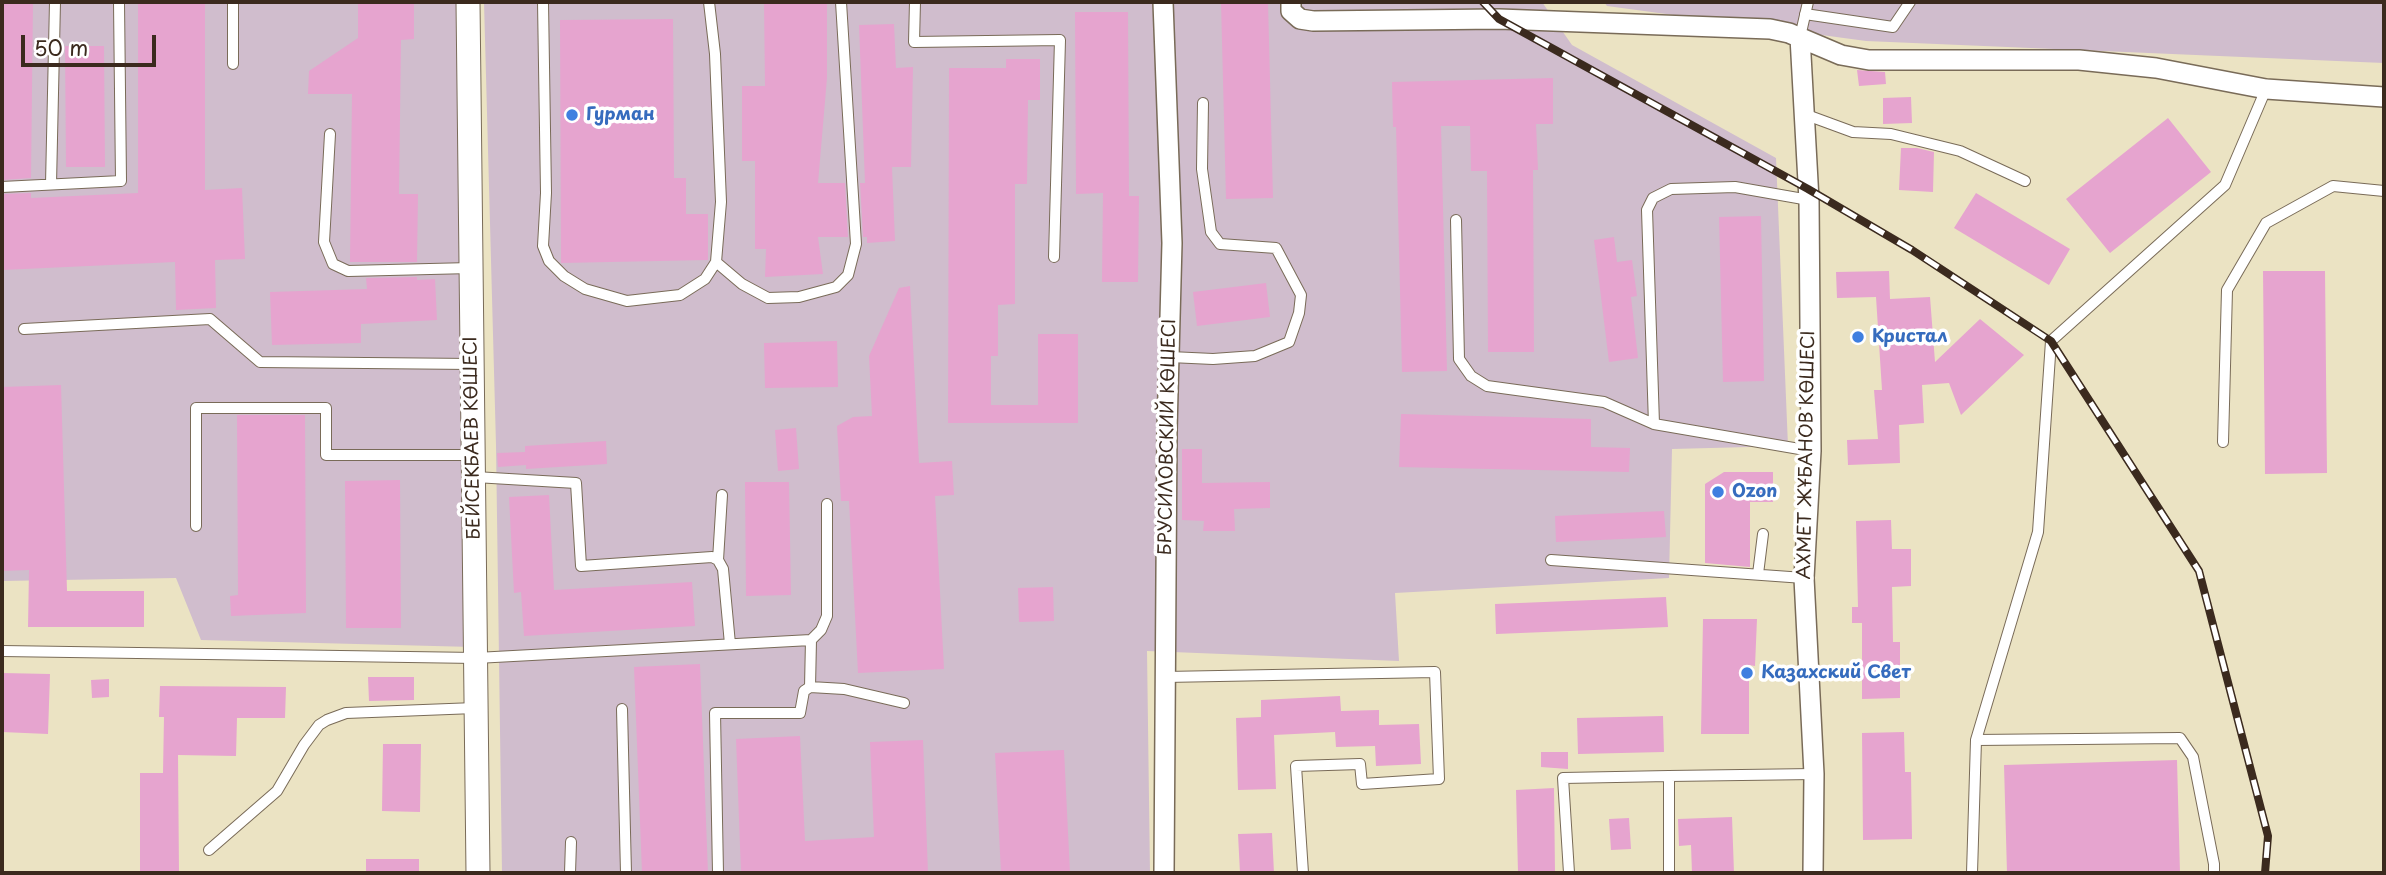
<!DOCTYPE html>
<html>
<head>
<meta charset="utf-8">
<style>
  body { margin:0 }
  #map { position:relative; width:2386px; height:875px; overflow:hidden; background:#ebe3c3; font-family:"Playpen Sans",sans-serif }
  canvas { display:block }
  .frame { position:absolute; inset:0; border:4px solid #3b2a1e; pointer-events:none }
  .scale { position:absolute; left:21px; top:35px; width:135px; height:32px; box-sizing:border-box; border:4px solid #3b2a1e; border-top:0; padding-left:9px; font-size:21px; line-height:24px; white-space:nowrap; color:#3b2a1e; -webkit-text-stroke:5px #fff; paint-order:stroke }
</style>
</head>
<body>
<div id="map">
<canvas width="2386" height="875"></canvas>
<div class="frame"></div>
<div class="scale">50 m</div>
</div>
<script>
const g = document.querySelector('canvas').getContext('2d');
g.lineJoin = 'round';
function fillPath(path, color) { g.fillStyle = color; g.fill(path, 'evenodd'); }
const toPath = rows => new Path2D(rows.map(r => 'M' + r).join(''));
function strokePath(path, color, width, dash) { g.strokeStyle = color; g.lineWidth = width; g.lineCap = dash ? 'butt' : 'round'; g.setLineDash(dash || []); g.stroke(path); }
function label(font, color, halo, rows, align = 'center') {
  g.font = font + ' "Playpen Sans",sans-serif'; g.lineWidth = 7; g.setLineDash([]); g.textBaseline = 'middle'; g.strokeStyle = halo; g.fillStyle = color; for (const [text, x, y, turn = 0] of rows) {
    g.save(); g.translate(x, y); g.rotate((+turn || 0) * Math.PI / 180); g.textAlign = isNaN(turn) ? turn : align; if (halo) g.strokeText(text, 0, 0); g.fillText(text, 0, 0); g.restore();
  }
}
const industrial = toPath([
  [2,2,466,2,473,647,201,640,176,578,2,581],
  [484,2,1542,2,1572,45,1776,158,1788,446,1672,449,1669,578,1395,593,1399,661,1147,651,1150,873,502,873,496,445],
  [1604,2,2384,2,2384,63,1866,41,1607,6]
]);
const building = toPath([
  [2,2,33,2,31,178,2,180],
  [138,2,205,2,205,190,242,188,245,259,215,260,216,308,176,310,175,262,2,270,2,194,31,193,31,198,138,193],
  [358,2,414,2,414,39,401,40,399,194,418,194,417,262,350,262,352,94,308,94,309,71,358,38],
  [764,2,827,2,827,78,818,183,845,183,848,237,818,237,823,274,765,277,766,249,755,249,755,161,742,161,742,86,765,86],
  [1221,2,1268,2,1273,198,1226,199],
  [1075,12,1128,12,1129,196,1139,196,1138,282,1102,282,1103,193,1076,194],
  [673,19,674,178,686,178,686,214,708,214,708,260,561,263,560,20],
  [894,24,896,68,913,67,911,167,892,167,895,241,867,243,867,237,863,237,860,183,865,183,859,25],
  [65,46,104,46,105,167,66,167],
  [1006,59,1040,59,1040,100,1028,100,1027,184,1015,184,1015,304,998,305,998,356,991,356,991,405,1038,405,1038,334,1078,334,1078,423,948,423,949,68,1006,68],
  [1857,70,1885,72,1886,84,1859,86],
  [1553,78,1553,124,1536,124,1538,170,1533,170,1534,352,1488,352,1487,171,1471,171,1470,126,1441,126,1447,371,1402,372,1396,127,1393,127,1392,82],
  [1911,97,1912,123,1883,124,1883,98],
  [2168,118,2211,172,2110,253,2066,199],
  [1901,148,1917,148,1934,152,1933,192,1899,190],
  [1976,193,2070,249,2049,285,1954,228],
  [1761,216,1764,381,1723,382,1719,217],
  [1614,237,1617,262,1632,260,1637,296,1631,297,1638,358,1609,362,1594,240],
  [1889,271,1890,299,1930,297,1935,362,1980,319,2024,355,1961,415,1949,383,1922,385,1924,423,1899,425,1900,463,1848,465,1847,440,1878,439,1874,390,1882,390,1876,297,1837,298,1836,272],
  [2263,271,2325,271,2327,473,2265,474],
  [417,277,417,280,435,279,437,320,361,324,361,343,272,345,270,292,367,289,366,278],
  [1266,283,1270,317,1197,326,1193,292],
  [910,286,919,463,952,461,954,495,935,496,944,669,858,673,849,501,841,501,837,426,853,417,872,416,869,356,899,288],
  [837,341,838,387,765,388,764,343],
  [61,385,67,591,144,591,144,627,28,627,29,570,2,571,2,387],
  [1401,414,1591,419,1591,447,1630,448,1629,472,1399,467],
  [237,415,305,415,306,613,231,616,230,596,238,595],
  [796,428,799,469,778,471,775,430],
  [606,441,607,464,526,469,526,465,498,467,497,453,525,452,525,446],
  [1182,449,1202,449,1202,483,1270,482,1270,508,1234,509,1235,531,1203,531,1204,521,1182,520],
  [1724,472,1773,472,1773,502,1750,502,1750,567,1705,563,1705,484],
  [400,480,401,628,346,628,345,481],
  [745,482,789,482,791,595,746,596],
  [549,495,554,590,692,582,695,626,524,636,521,592,514,593,509,497],
  [1664,511,1666,537,1556,542,1555,516],
  [1891,520,1892,549,1911,549,1911,586,1892,587,1893,642,1900,642,1900,698,1862,699,1862,623,1852,623,1852,607,1858,607,1856,521],
  [1053,587,1054,621,1019,622,1018,588],
  [1666,597,1668,627,1496,634,1495,604],
  [1703,619,1757,619,1755,666,1749,665,1749,734,1701,734],
  [700,664,708,873,642,873,634,667],
  [2,673,50,674,48,734,2,732],
  [368,677,414,677,414,700,369,701],
  [109,679,109,697,92,698,91,680],
  [160,686,286,687,285,718,237,718,236,756,178,755,179,873,140,873,140,773,163,773,164,717,159,717],
  [1340,696,1341,711,1379,710,1379,725,1419,724,1421,764,1376,766,1375,746,1336,747,1335,732,1274,735,1276,789,1238,790,1236,718,1261,717,1261,700],
  [1663,716,1664,752,1578,754,1577,718],
  [1904,732,1905,772,1911,772,1912,839,1863,840,1862,733],
  [800,736,805,841,874,837,870,742,923,740,928,873,741,873,736,739],
  [383,744,421,744,420,812,382,811],
  [1064,750,1070,873,1001,873,995,753],
  [1541,752,1568,752,1568,769,1541,767],
  [2177,760,2180,873,2007,873,2004,765],
  [1554,788,1555,873,1518,873,1516,790],
  [1732,817,1734,873,1692,873,1691,845,1679,846,1678,819],
  [1629,818,1631,849,1611,850,1609,819],
  [1272,833,1274,873,1240,873,1238,834],
  [366,859,419,859,419,873,366,873]
]);
const service = toPath([
  [233,2,233,64],
  [543,2,546,193,543,246,549,261,564,276,585,289,627,301,680,295,705,279,716,262],
  [709,2,715,54,721,202,716,262,742,284,768,298,799,297,836,287,848,275,856,244,841,2],
  [915,2,914,42,1060,40,1054,257],
  [1805,14,1893,27,1910,2],
  [1800,37,1808,2],
  [1804,114,1853,132,1891,134,1960,151,2025,181],
  [330,134,324,242,333,264,348,271,471,268],
  [51,184,55,2],
  [2,187,121,181,119,2],
  [1456,220,1459,359,1471,376,1487,386,1604,402,1654,424,1811,451],
  [24,329,210,319,260,362,472,364],
  [1170,357,1213,359,1255,356,1289,342,1299,313,1301,295,1276,248,1220,244,1211,232,1202,169,1203,103],
  [1654,424,1647,210,1653,198,1671,189,1735,187,1809,200],
  [2223,442,2227,290,2266,223,2333,186,2384,191],
  [475,477,576,483,581,566,712,557,718,560,723,569,730,644],
  [196,526,196,408,326,408,326,455,473,455],
  [718,560,722,495],
  [1551,560,1804,578],
  [1758,574,1763,534],
  [2,651,476,658,811,640,821,630,827,616,827,504],
  [1165,677,1435,672,1439,779,1362,784,1360,764,1296,766,1303,873],
  [810,687,811,640],
  [622,709,626,873],
  [1976,740,2180,738,2193,757,2214,864,2214,873],
  [209,850,277,791,304,745,319,725,327,720,346,713,475,708],
  [570,873,571,842],
  [718,873,715,713,800,713,804,691,810,687,844,689,904,703],
  [1569,873,1563,778,1669,776],
  [1669,873,1669,776,1814,774],
  [1972,873,1976,740,2038,532,2051,341,2225,185,2266,89]
]);
const minor = toPath([
  [1163,2,1172,243,1167,430,1164,873],
  [1291,2,1291,11,1300,19,1313,21,1499,19,1770,29,1789,33,1841,55,1869,60,2079,60,2156,68,2266,89,2384,97],
  [1800,37,1809,200,1811,451,1804,578,1814,774,1813,873]
]);
const tertiary = toPath([
  [468,2,478,873]
]);
const rail = toPath([
  [1483,2,1499,19,1808,189,1912,250,2051,341,2199,571,2268,836,2265,873]
]);
const markers = [
  [572,115,7,"#3f7fe0"],
  [1858,337,7,"#3f7fe0"],
  [1718,492,7,"#3f7fe0"],
  [1747,673,7,"#3f7fe0"]
];
const shopNames = [
  ["Гурман",586,115],
  ["Кристал",1872,337],
  ["Ozon",1732,492],
  ["Казахский Свет",1761,673]
];
const streetNames = [
  ["БРУСИЛОВСКИЙ КӨШЕСІ",1168,437,-89],
  ["БЕЙСЕКБАЕВ КӨШЕСІ",473,438,-91],
  ["АХМЕТ ЖҰБАНОВ КӨШЕСІ",1807,455,-89]
];
fillPath(industrial, '#d0bdcd');
fillPath(building, '#e6a4cf');
strokePath(service, '#796b58', 12);
strokePath(minor, '#796b58', 22);
strokePath(tertiary, '#796b58', 25);
strokePath(service, '#fff', 10);
strokePath(minor, '#fff', 19);
strokePath(tertiary, '#fff', 23);
strokePath(rail, '#3b2a1e', 8);
strokePath(rail, '#fff', 5, [16]);
for (const [x, y, r, color] of markers) { const dot = new Path2D(); dot.arc(x, y, r, 0, 2 * Math.PI); g.fillStyle = color; g.fill(dot); strokePath(dot, '#fff', 2.5); }
label('bold 18px', '#366cbe', '#fff', shopNames, 'left');
label('18px', '#3b2a1e', '#fff', streetNames);
</script>
</body>
</html>
